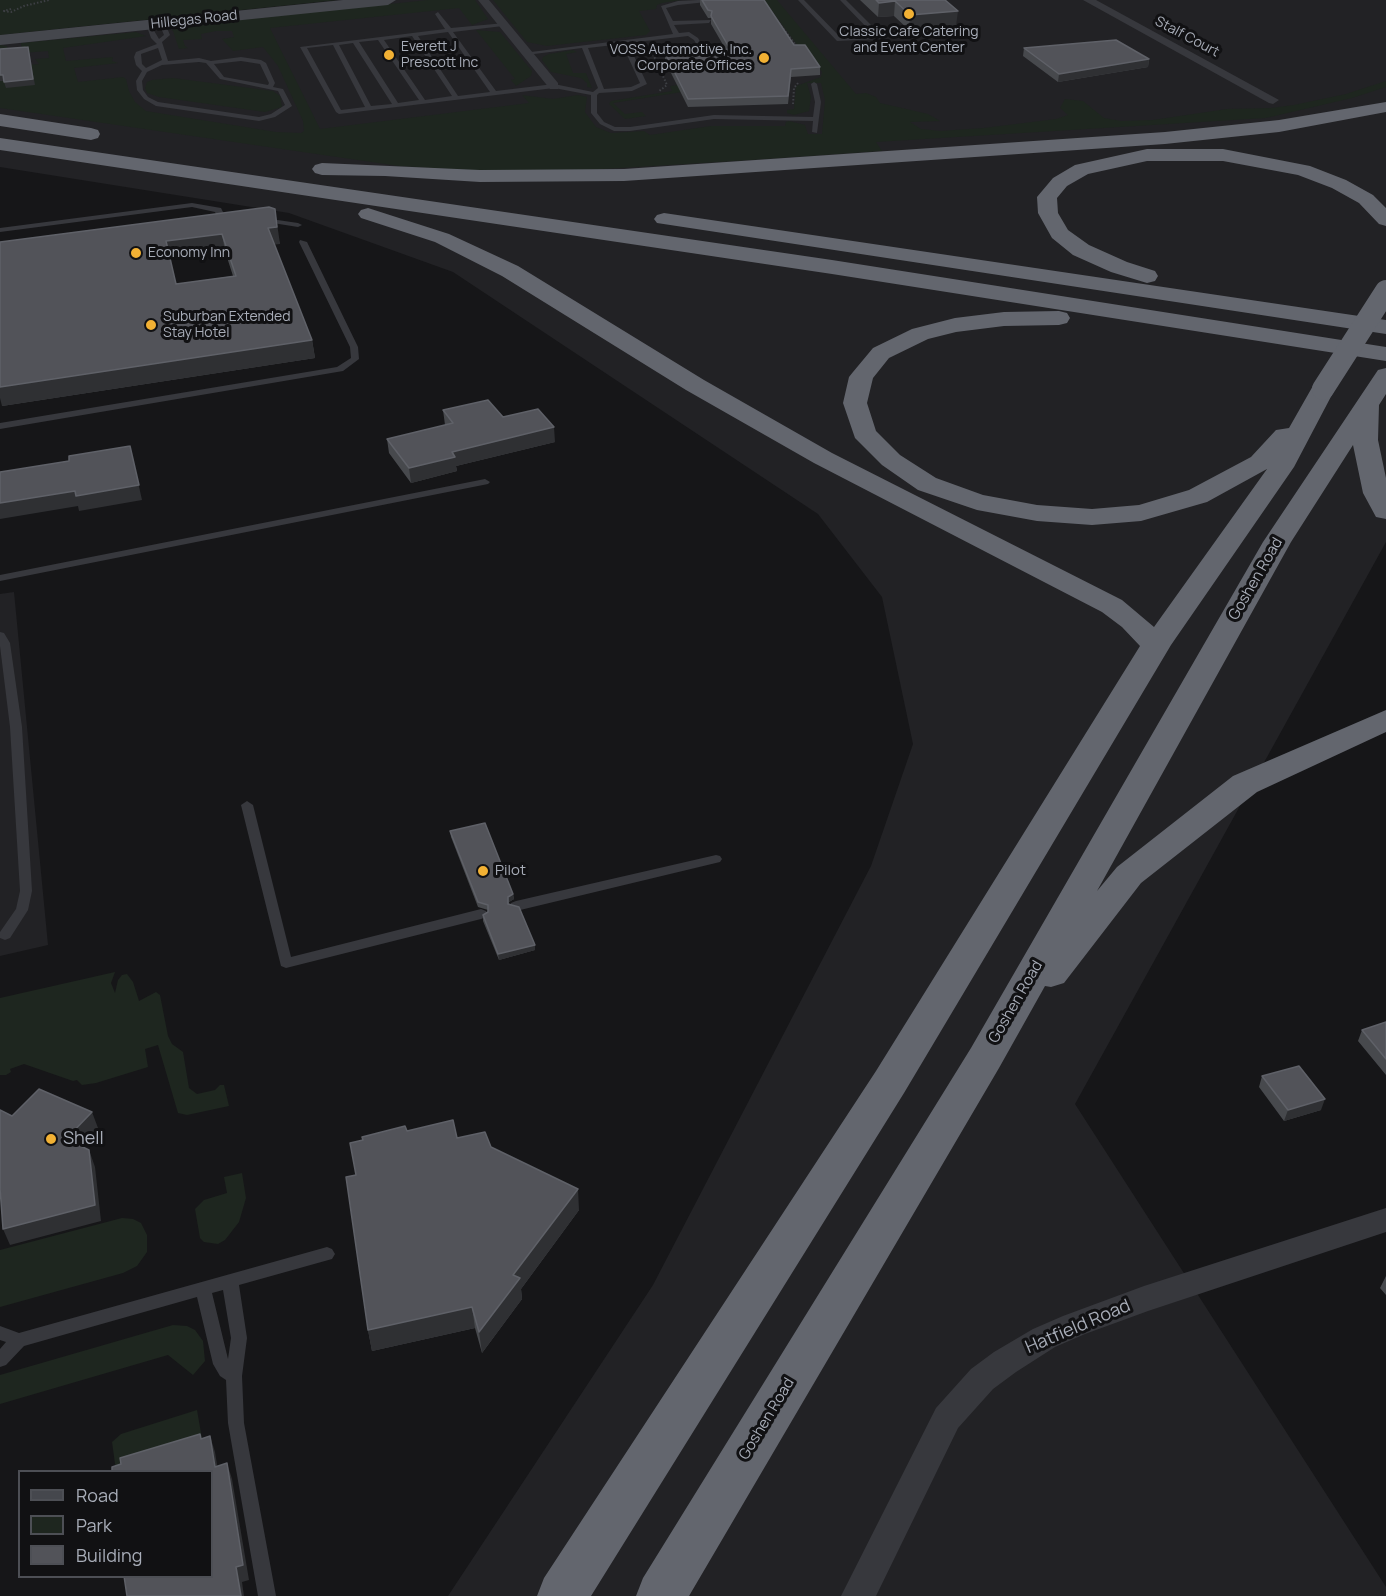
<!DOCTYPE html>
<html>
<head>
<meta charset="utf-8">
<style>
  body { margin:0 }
  #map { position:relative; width:1386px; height:1596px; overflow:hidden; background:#161618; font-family:Manrope,sans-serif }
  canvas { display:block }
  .legend { position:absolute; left:18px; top:1470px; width:195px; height:108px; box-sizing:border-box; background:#111113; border:2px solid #4d4f55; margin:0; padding:8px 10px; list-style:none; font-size:18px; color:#a8adb8 }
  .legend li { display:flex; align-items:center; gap:12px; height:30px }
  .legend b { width:30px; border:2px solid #4d4f55 }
</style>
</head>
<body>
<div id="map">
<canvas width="1386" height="1596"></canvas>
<ul class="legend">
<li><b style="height:8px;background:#45474d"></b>Road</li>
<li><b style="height:16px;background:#1e261f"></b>Park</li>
<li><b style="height:16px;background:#525359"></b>Building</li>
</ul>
</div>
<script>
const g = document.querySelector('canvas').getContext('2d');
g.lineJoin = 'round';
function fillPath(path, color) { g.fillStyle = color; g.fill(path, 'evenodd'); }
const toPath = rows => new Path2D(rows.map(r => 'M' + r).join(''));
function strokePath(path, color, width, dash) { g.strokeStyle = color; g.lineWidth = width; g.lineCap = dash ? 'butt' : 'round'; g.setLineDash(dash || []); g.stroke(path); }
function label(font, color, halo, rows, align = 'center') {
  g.font = font + ' Manrope,sans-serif'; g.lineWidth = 6; g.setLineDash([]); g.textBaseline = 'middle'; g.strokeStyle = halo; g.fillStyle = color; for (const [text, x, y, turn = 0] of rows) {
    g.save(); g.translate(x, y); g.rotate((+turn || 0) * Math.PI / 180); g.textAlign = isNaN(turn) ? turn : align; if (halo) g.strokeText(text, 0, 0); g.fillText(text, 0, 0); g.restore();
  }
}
const built = toPath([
  [338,0,1386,0,1386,542,1075,1104,1386,1587,1386,1596,448,1596,653,1285,871,866,913,744,882,597,818,514,453,272,289,213,0,167,0,35],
  [14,592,48,945,0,956,0,594]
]);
const green = toPath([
  [0,0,338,0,0,35],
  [428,0,475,0,488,19,472,25,459,8,270,28,320,129,529,103,522,95,553,99,578,95,587,97,585,112,596,127,611,133,644,131,650,135,711,126,785,126,786,122,789,121,805,125,808,134,822,134,825,100,821,83,807,83,811,97,809,111,794,115,787,113,787,110,794,109,796,86,821,77,822,72,807,51,798,46,764,0,753,0,777,0,856,94,866,93,876,97,880,103,928,114,940,121,910,122,921,129,940,131,984,128,1056,119,1068,115,1060,108,1065,99,1083,101,1104,118,1121,121,1153,120,1227,109,1271,108,1294,105,1346,94,1386,81,1386,87,1352,98,1266,118,876,142,882,151,751,160,587,170,503,172,399,166,0,108,0,45,7,46,9,66,28,65,39,64,35,59,49,58,48,51,22,53,21,43,136,32,146,36,63,48,66,61,113,57,112,61,118,63,74,68,78,82,123,77,126,79,129,91,135,102,146,111,276,132,301,133,304,131,303,121,278,66,263,47,233,51,222,39,234,37,232,31,216,31,201,34,202,39,183,40,185,46,188,48,179,49,173,31,171,31,182,26],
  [493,0,681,0,662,3,657,5,656,9,639,11,650,31,646,35,547,46,527,42],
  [476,30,500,32,532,71,531,76,516,86,511,80,515,79],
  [573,50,577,52,566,54,573,73,586,73,592,88,587,87,587,83,581,78,551,72,542,60,543,57,549,54],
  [173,78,273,91,280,96,282,107,265,112,159,97,147,93,145,88,147,82,152,80],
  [679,85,688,91,613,103,625,114,642,112,646,116,625,119,609,104,611,101,672,91,670,86],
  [115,972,111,983,115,993,118,980,122,975,127,974,133,982,139,1001,156,992,160,995,168,1036,172,1044,183,1052,189,1088,197,1094,215,1090,220,1085,224,1085,229,1106,187,1115,178,1113,158,1045,145,1049,148,1067,96,1083,82,1085,77,1080,73,1081,24,1064,10,1069,11,1072,6,1075,0,1075,0,998],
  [242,1173,246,1198,239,1222,225,1240,218,1244,204,1242,200,1238,195,1209,204,1200,227,1193,224,1177],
  [122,1218,133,1219,141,1223,147,1235,147,1252,137,1266,123,1273,0,1307,0,1250],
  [173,1325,187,1326,195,1330,203,1341,205,1361,193,1375,168,1355,0,1404,0,1375],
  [197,1410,204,1450,116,1471,112,1442,121,1434]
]);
const path = toPath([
  [11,9,4,11,11,12,24,6,49,0],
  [779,23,798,48],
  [653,54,667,85,658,92],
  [793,104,794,88,798,83]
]);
const lane = toPath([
  [697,0,726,0,678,5,666,8,673,21,711,20,709,23,674,25,679,33,689,32,698,38,709,59,705,59,694,40,688,36,628,43,647,84,632,91,599,93,597,95,597,113,604,122,615,127,630,127,714,115,813,117,815,102,811,84,814,82,817,84,821,102,817,133,812,132,813,121,714,119,630,131,614,131,600,124,591,113,591,95,554,88,339,114,336,112,300,47,445,29,435,14,438,12,451,28,505,23,503,26,453,32,496,91,554,84,593,92,598,88,582,48,526,55,523,53,673,34,661,6,678,1,697,0],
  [448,32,490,92,458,96,418,36,448,32],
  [412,36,452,96,425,100,384,40,412,36],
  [378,40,419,100,398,103,359,42,378,40],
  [353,43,392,104,371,106,339,45,353,43],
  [622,44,640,83,631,87,604,89,588,48,622,44],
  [333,45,365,107,341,110,307,48,333,45],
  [798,0,804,0,841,38,875,36,840,0,846,0,883,37,880,39,837,41,798,0],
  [162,21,165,23,170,35,162,42,168,61,199,58,211,61,241,57,261,60,266,63,275,83,273,87,283,89,292,106,275,117,259,121,156,106,144,99,137,90,136,81,142,71,136,65,134,57,136,52,157,44,151,38,146,24,150,24,159,39,164,35,159,23,162,21],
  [158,48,162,60,146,68,142,64,141,54,158,48],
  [241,61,260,64,269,83,268,85,224,77,214,64,241,61],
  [199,62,206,63,220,79,278,91,285,105,271,114,259,117,158,102,148,97,143,90,142,81,147,72,162,65,199,62],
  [192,203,221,208,227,220,220,222,215,212,192,207,0,232,0,228,192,203],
  [257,217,298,223,302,225,298,227,260,221,257,221,257,217],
  [300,240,307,242,358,347,359,359,343,371,0,429,0,423,337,367,351,358,350,347,299,242,300,240],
  [485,479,490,482,488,484,0,581,0,575,485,479],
  [0,632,4,633,10,643,22,727,32,891,28,910,10,938,5,940,0,938,0,932,16,909,20,891,10,727,0,646,0,632],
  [247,801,253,805,291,957,481,909,486,911,487,914,486,917,481,919,286,968,281,966,241,805,247,801],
  [716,855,720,856,722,859,720,862,516,911,511,909,510,906,511,903,516,901,716,855],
  [327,1247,332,1249,335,1254,332,1259,239,1285,247,1338,242,1376,244,1423,276,1596,258,1596,228,1423,226,1380,220,1376,213,1364,197,1297,24,1346,6,1365,0,1367,0,1349,6,1342,0,1340,0,1326,19,1333,327,1247],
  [223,1290,231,1338,228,1359,212,1293,223,1290]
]);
const street = toPath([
  [478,0,489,0,558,83,558,89,550,89,478,0],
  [1083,0,1096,0,1279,100,1273,104,1269,103,1083,0],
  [1386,1208,1386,1232,1148,1311,1085,1334,1055,1347,1016,1372,993,1389,958,1428,876,1596,841,1596,936,1408,971,1369,994,1352,1033,1329,1063,1316,1144,1286,1386,1208]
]);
const secondary = toPath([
  [343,0,396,0,388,5,0,45,0,35,343,0]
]);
const highway = toPath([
  [1386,102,1386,112,1279,132,1165,144,624,181,480,182,385,176,322,175,315,173,312,169,315,165,322,163,480,170,624,169,1165,132,1279,120,1386,102],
  [0,114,91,128,98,130,100,134,98,138,91,140,0,126,0,114],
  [0,138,832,260,1386,347,1386,361,832,274,0,150,0,138],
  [1147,149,1223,149,1310,166,1346,180,1373,195,1386,208,1386,226,1379,224,1359,203,1332,188,1298,175,1223,161,1147,161,1088,174,1067,186,1057,198,1058,213,1068,230,1089,245,1127,262,1155,271,1158,276,1155,281,1147,283,1111,272,1073,255,1052,238,1038,213,1037,197,1053,178,1075,165,1147,149],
  [368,208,449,234,518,266,704,380,832,453,1122,600,1154,627,1267,469,1207,502,1141,521,1092,525,1037,521,977,510,918,490,882,465,855,438,843,403,849,377,853,372,873,348,912,329,955,318,1004,312,1059,311,1067,313,1070,318,1067,323,1059,325,1004,326,956,332,928,339,889,358,873,378,867,403,876,431,900,455,936,478,983,495,1037,505,1092,509,1139,505,1189,490,1251,457,1276,430,1289,428,1314,384,1323,382,1332,384,1335,389,1294,467,1171,645,904,1093,591,1596,537,1596,544,1578,876,1071,1140,646,1122,627,1102,612,814,463,686,390,502,276,435,242,361,218,358,214,361,210,368,208],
  [664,213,1386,320,1386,334,657,223,654,219,657,215,664,213],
  [1386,368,1386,394,1379,405,1378,440,1386,478,1386,519,1376,517,1363,493,1353,445,1291,542,1097,891,1117,867,1233,776,1386,710,1386,732,1257,792,1141,883,1064,983,1051,987,1045,986,999,1068,689,1596,636,1596,643,1578,971,1048,1263,542,1378,370,1386,368]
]);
const highwayBridge = toPath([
  [1323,389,1386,291]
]);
const wall = toPath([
  [700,0,764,0,794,45,820,67,820,75,791,77,788,104,688,107,665,61,665,53,709,54,726,50,711,24,711,18,708,18,700,5],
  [860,0,945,0,956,26,909,30,894,16,878,17],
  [1024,48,1149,59,1148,67,1058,82,1023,56],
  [269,207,280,244,274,244,312,340,315,358,2,406,0,242],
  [225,251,233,276,176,284,170,258],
  [443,410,503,417,555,442,456,466,457,471,411,483,389,453,387,439,445,425],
  [450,831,513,894,514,899,509,902,509,904,535,945,535,950,499,960,483,921,483,915,488,912,488,910,478,907,451,837],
  [1386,1022,1386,1075,1358,1041,1362,1030],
  [1262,1076,1321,1110,1284,1121,1259,1087],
  [407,1131,457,1138,491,1147,579,1210,521,1289,522,1299,482,1353,475,1328,372,1351,368,1330,356,1175],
  [1386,1276,1386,1295,1380,1288]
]);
const shadedWall = toPath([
  [895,1,894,16,878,17,879,3],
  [958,11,956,26,909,30,910,15],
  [28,47,35,85,6,88,4,82],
  [1149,59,1148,67,1058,82,1059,74],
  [0,75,3,75,5,81,0,81],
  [275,209,280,244,271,245,268,228],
  [222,234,225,251,169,258,166,241],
  [312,340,315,358,2,406,0,398,0,387],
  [554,427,555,442,456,466,457,471,411,483,409,468,452,452],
  [130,446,142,500,79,511,78,506,0,519,0,503],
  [513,894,514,899,509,902,509,910,508,897],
  [535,945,535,950,499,960,498,954],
  [1325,1099,1321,1110,1284,1121,1288,1110],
  [92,1112,98,1128,72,1155,66,1139],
  [89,1150,95,1167,101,1221,10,1245,3,1229],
  [578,1189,579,1210,521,1289,522,1299,482,1353,479,1332,513,1275],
  [472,1307,475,1328,372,1351,368,1330],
  [210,1436,215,1452,220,1483,215,1467],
  [227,1463,232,1479,249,1580,242,1582,244,1596,241,1596,236,1567]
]);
const building = toPath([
  [702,0,764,0,794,45,805,45,820,67,791,69,788,96,688,99,665,53,702,51,709,54,711,51,730,49,711,16,712,11,708,10,702,0],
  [876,0,945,0,958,11,910,15,895,1,879,3,876,0],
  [1116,40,1149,59,1059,74,1024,48,1116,40],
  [28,47,33,79,4,82,3,75,0,75,0,49,28,47],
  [269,207,275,209,277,227,268,228,312,340,0,387,0,242,269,207],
  [222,234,236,276,176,284,166,241,222,234],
  [488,400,503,417,538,409,554,427,452,452,455,457,409,468,387,439,453,423,443,410,488,400],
  [130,446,139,485,76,496,75,491,0,503,0,472,69,461,69,456,130,446],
  [485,823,513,894,508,897,508,904,519,907,535,945,498,954,483,915,488,912,488,905,478,902,450,831,485,823],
  [1386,1022,1386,1059,1362,1030,1386,1022],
  [1299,1066,1325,1099,1288,1110,1262,1076,1299,1066],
  [39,1089,92,1112,66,1139,89,1150,95,1205,3,1229,0,1188,0,1110,12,1116,39,1089],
  [453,1120,457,1138,485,1132,491,1147,578,1189,513,1275,520,1278,479,1332,472,1307,368,1330,346,1177,356,1175,350,1143,363,1140,362,1137,405,1126,407,1131,453,1120],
  [200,1434,201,1439,210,1436,215,1467,227,1463,243,1565,236,1567,241,1596,127,1596,124,1576,212,1576,212,1472,112,1472,112,1467,121,1464,120,1458,200,1434]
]);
const markers = [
  [909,14,6,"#f2b134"],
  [389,55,6,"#f2b134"],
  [764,58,6,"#f2b134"],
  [136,253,6,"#f2b134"],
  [151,325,6,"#f2b134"],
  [483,871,6,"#f2b134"],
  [51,1139,6,"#f2b134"]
];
const farStreetnames = [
  ["Hillegas Road",194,20,-6],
  ["Stalf Court",1187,37,28]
];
const farPoinames = [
  ["Classic Cafe Catering",909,32,"center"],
  ["and Event Center",909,48,"center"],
  ["Everett J",401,47],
  ["Prescott Inc",401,63],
  ["VOSS Automotive, Inc.",752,50,"right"],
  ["Corporate Offices",752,66,"right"],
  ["Economy Inn",148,253],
  ["Suburban Extended",163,317],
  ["Stay Hotel",163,333]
];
const streetNames = [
  ["Goshen Road",1256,579,-60],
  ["Goshen Road",1016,1002,-60],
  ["Goshen Road",767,1419,-59]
];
const poiNames = [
  ["Pilot",495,871]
];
const nearPoinames = [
  ["Shell",63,1139]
];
const nearStreetnames = [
  ["Hatfield Road",1078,1327,-23]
];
fillPath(built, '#222225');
fillPath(green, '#1e261f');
strokePath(path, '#3d3f44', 2, [1.5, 2]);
fillPath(lane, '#37383d');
fillPath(street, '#37383d');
fillPath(secondary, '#45474d');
fillPath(highway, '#63666e');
strokePath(highwayBridge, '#63666e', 22);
fillPath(wall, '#47494d');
fillPath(shadedWall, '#2f3033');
fillPath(building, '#525359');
strokePath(building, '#5f6168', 1.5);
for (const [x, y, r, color] of markers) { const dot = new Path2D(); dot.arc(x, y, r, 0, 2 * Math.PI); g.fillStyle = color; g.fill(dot); strokePath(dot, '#111113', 2); }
label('14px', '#a8adb8', '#111113', farStreetnames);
label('14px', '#a8adb8', '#111113', farPoinames, 'left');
label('15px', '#a8adb8', '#111113', streetNames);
label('15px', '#a8adb8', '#111113', poiNames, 'left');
label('18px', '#a8adb8', '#111113', nearPoinames, 'left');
label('18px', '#a8adb8', '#111113', nearStreetnames);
</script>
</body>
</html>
